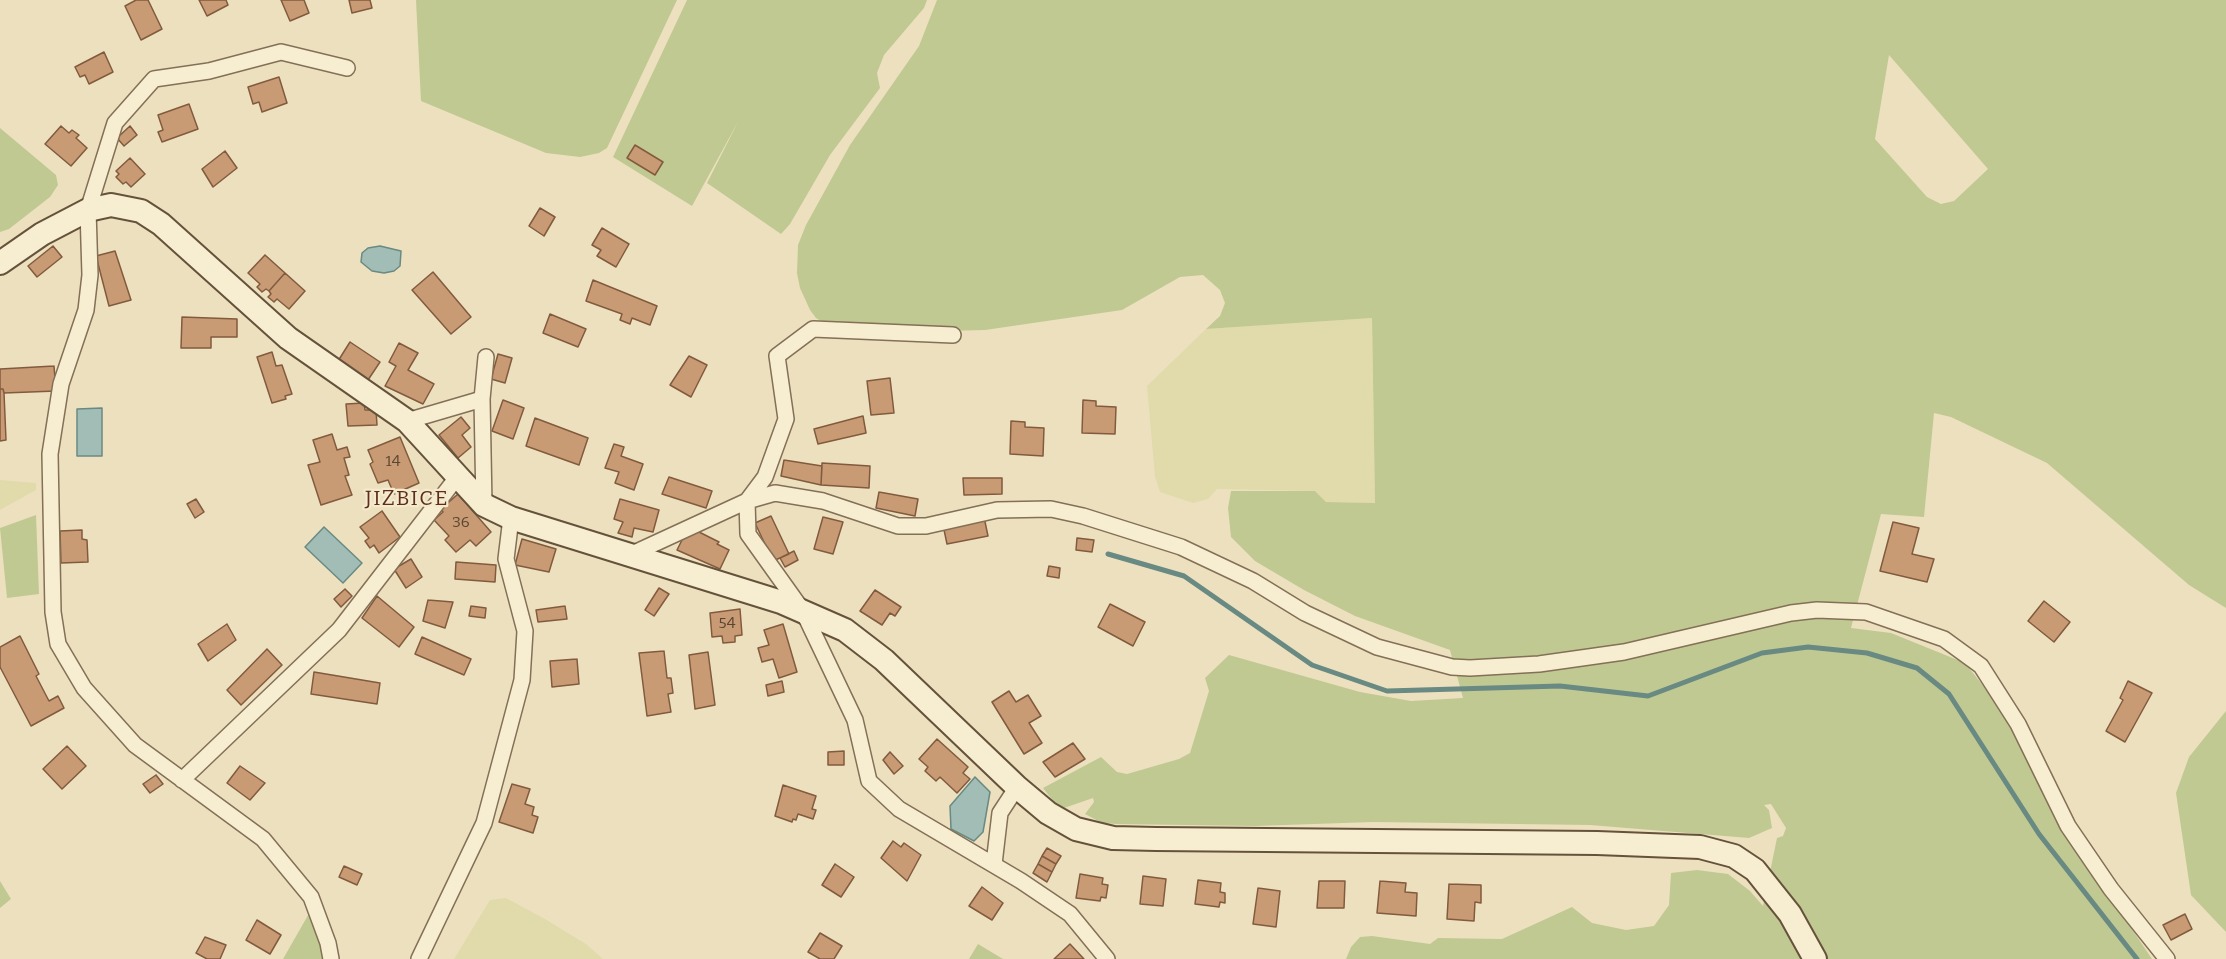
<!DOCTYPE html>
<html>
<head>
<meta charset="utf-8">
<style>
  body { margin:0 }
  canvas { display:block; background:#ece0be }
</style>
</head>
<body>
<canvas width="2226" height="959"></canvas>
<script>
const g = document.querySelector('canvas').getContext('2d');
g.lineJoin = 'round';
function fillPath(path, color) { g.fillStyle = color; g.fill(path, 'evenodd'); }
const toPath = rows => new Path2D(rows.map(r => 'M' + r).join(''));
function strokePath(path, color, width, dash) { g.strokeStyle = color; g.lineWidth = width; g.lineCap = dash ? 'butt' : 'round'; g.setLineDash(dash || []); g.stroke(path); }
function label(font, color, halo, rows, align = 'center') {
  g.font = font + ' Bitter,serif'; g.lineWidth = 4.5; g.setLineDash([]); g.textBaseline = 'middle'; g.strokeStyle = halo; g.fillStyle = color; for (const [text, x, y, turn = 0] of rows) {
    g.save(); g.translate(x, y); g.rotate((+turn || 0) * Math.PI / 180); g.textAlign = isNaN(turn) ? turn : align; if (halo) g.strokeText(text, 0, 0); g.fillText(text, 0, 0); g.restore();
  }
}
const farmland = toPath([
  [1372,318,1375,503,1325,502,1315,491,1217,489,1208,499,1193,503,1160,492,1155,477,1147,386,1206,329],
  [0,480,36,483,36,490,0,510],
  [506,898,545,919,586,944,603,959,454,959,490,900]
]);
const green = toPath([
  [416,0,677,0,607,148,599,153,580,157,546,153,421,101],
  [687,0,927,0,924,8,884,55,877,73,880,88,830,155,790,224,781,234,707,183,739,120,692,206,613,157],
  [937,0,2226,0,2226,608,2189,585,2047,463,1951,417,1934,413,1924,517,1881,514,1851,628,1891,633,1965,663,2008,717,2109,895,2152,959,1346,959,1351,947,1360,937,1372,936,1430,944,1438,938,1502,939,1572,907,1592,923,1626,930,1654,926,1669,905,1671,873,1697,870,1728,874,1750,891,1763,906,1777,838,1783,836,1786,828,1771,804,1764,805,1769,810,1772,828,1749,838,1590,825,1373,822,1255,826,1117,824,1102,823,1085,814,1094,802,1093,798,1064,808,1054,802,1043,788,1101,757,1117,772,1127,774,1179,759,1190,753,1209,691,1205,678,1229,655,1360,692,1411,701,1463,698,1450,650,1355,616,1304,590,1255,561,1231,537,1228,508,1231,491,1315,491,1326,502,1375,503,1372,318,1206,329,1220,316,1225,303,1220,290,1203,275,1180,277,1122,310,985,330,902,332,831,327,816,318,810,310,800,288,797,273,798,245,806,225,850,145,919,46],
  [1889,55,1988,169,1954,201,1941,204,1927,197,1875,139],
  [0,128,56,175,58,185,50,197,9,229,0,232],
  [36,515,39,594,7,598,0,528],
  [2226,711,2226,932,2191,895,2176,793,2189,757],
  [0,881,11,899,0,908],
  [311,910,324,959,283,959],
  [978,944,1003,959,969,959]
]);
const water = toPath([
  [380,246,401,251,400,266,394,271,384,273,372,271,361,262,362,253,368,248,380,246],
  [102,408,102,456,77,456,77,409,102,408],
  [324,527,362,563,343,583,305,547,324,527],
  [975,777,990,792,983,832,974,841,951,829,950,806,975,777]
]);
const stream = toPath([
  [1108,554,1184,576,1312,665,1387,691,1560,686,1648,696,1762,653,1808,647,1867,653,1917,668,1949,694,2039,834,2137,959]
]);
const building = toPath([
  [136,0,148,0,162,29,141,40,125,6,136,0],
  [199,0,226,0,228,5,207,16,199,0],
  [281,0,304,0,309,13,290,21,281,0],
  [349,0,370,0,372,8,352,13,349,0],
  [104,52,113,72,89,84,85,75,80,77,75,67,104,52],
  [279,77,287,103,262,112,259,102,253,104,248,87,279,77],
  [189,104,198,129,162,142,158,132,163,130,158,115,189,104],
  [61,126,69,133,72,130,79,135,76,138,87,148,71,166,45,144,61,126],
  [130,126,137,135,124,146,117,138,130,126],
  [635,145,663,162,655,175,627,158,635,145],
  [225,151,237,168,213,187,202,169,225,151],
  [130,158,145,174,131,187,126,182,123,184,116,177,119,174,116,171,130,158],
  [540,208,555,217,544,236,529,226,540,208],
  [602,228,629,244,616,267,597,256,601,250,592,245,602,228],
  [53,246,62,257,37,277,28,266,53,246],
  [115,251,131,300,109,306,96,256,115,251],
  [265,255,285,273,269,291,266,289,262,292,257,287,260,284,248,273,265,255],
  [433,272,471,317,451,334,412,290,433,272],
  [285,273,305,291,289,309,277,299,274,302,268,297,271,294,269,291,285,273],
  [593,280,657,306,650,325,632,318,630,324,620,320,622,314,586,301,593,280],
  [550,314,586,329,578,347,543,333,550,314],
  [182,317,237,319,237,337,211,337,211,348,181,348,182,317],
  [350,342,380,362,368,380,338,361,350,342],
  [399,343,418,353,408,370,434,384,423,404,385,386,396,366,389,362,399,343],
  [272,352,276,366,282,365,292,394,285,396,286,399,272,403,257,357,272,352],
  [498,354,512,358,505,383,491,379,498,354],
  [689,356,707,365,691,397,670,385,689,356],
  [54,366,56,391,4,393,3,389,0,389,0,369,54,366],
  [890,378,894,413,871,415,867,381,890,378],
  [0,389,3,389,4,393,6,440,0,441,0,389],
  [503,400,524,408,513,439,492,431,503,400],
  [1083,400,1096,401,1096,406,1116,407,1115,434,1082,433,1083,400],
  [364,403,365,410,376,410,377,425,348,426,346,404,364,403],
  [863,416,866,433,818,444,814,429,863,416],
  [461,417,470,428,462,435,471,447,458,458,439,435,461,417],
  [535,418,588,438,579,465,526,446,535,418],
  [1011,421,1025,422,1025,427,1044,428,1043,456,1010,454,1011,421],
  [332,434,337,450,347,447,350,457,344,458,349,475,345,476,352,495,321,505,308,465,320,462,313,440,332,434],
  [400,437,419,483,394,494,388,480,378,483,370,464,373,462,368,450,400,437],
  [614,444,624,447,621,456,643,464,634,490,615,483,619,472,605,468,614,444],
  [784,460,822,466,821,485,781,476,784,460],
  [822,463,870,466,869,488,821,485,822,463],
  [669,477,712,491,706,508,662,494,669,477],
  [963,478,1002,478,1002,494,964,495,963,478],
  [879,492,918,499,915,516,876,508,879,492],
  [458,494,491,532,476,546,470,540,456,552,445,540,449,536,434,520,443,512,441,509,458,494],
  [196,499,204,512,195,518,187,504,196,499],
  [620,499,659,510,653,532,634,528,632,537,618,533,623,522,614,519,620,499],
  [382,511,400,537,379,553,374,545,370,548,365,541,369,538,360,527,382,511],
  [771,516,789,554,773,561,755,523,771,516],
  [823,517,843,522,833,554,814,549,823,517],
  [984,517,988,536,947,544,943,525,984,517],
  [1893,522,1919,528,1912,554,1934,559,1927,582,1880,571,1893,522],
  [82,530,82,539,87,540,88,562,61,563,60,531,82,530],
  [687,530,695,530,719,542,717,544,729,550,720,569,677,550,687,530],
  [1077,538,1094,540,1092,552,1076,550,1077,538],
  [522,539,556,549,549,572,515,565,522,539],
  [794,551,798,560,785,567,780,558,794,551],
  [411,559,422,577,406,588,394,569,411,559],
  [456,562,496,565,495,582,455,579,456,562],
  [1049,566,1060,568,1059,578,1047,576,1049,566],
  [659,588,669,594,654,616,645,610,659,588],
  [345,589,352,596,341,607,334,599,345,589],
  [875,590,901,607,895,616,890,613,882,625,860,611,875,590],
  [377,596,414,627,399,647,362,618,377,596],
  [428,600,453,602,445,628,423,621,428,600],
  [2044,601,2070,622,2054,642,2028,621,2044,601],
  [1110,604,1145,622,1133,646,1098,627,1110,604],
  [471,606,486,608,485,618,469,616,471,606],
  [565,606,567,619,538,622,536,610,565,606],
  [740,609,742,635,735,636,735,642,723,643,722,636,712,637,710,613,740,609],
  [227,624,236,640,208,661,198,644,227,624],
  [783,624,797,672,779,678,773,659,762,662,758,648,769,645,764,630,783,624],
  [20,636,39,674,36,676,49,701,58,696,64,708,31,726,0,667,0,647,20,636],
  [422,637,471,659,464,675,415,654,422,637],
  [267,649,282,665,241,705,227,690,267,649],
  [664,651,667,678,671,678,673,693,668,694,671,712,647,716,639,653,664,651],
  [708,652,715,705,695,709,689,655,708,652],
  [577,659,579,684,552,687,550,661,577,659],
  [314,672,380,683,377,704,311,694,314,672],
  [782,681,784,692,768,696,766,685,782,681],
  [2128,681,2152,693,2125,742,2106,731,2123,700,2120,698,2128,681],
  [1009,691,1016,702,1028,695,1041,716,1029,723,1042,743,1024,754,992,702,1009,691],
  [937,739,968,767,963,773,970,779,957,793,940,777,936,781,925,771,928,767,919,759,937,739],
  [1073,743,1085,759,1055,777,1043,762,1073,743],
  [67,746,86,766,62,789,43,769,67,746],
  [844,751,844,765,828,765,828,752,844,751],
  [890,752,903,766,894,774,883,760,890,752],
  [240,766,265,783,250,800,227,783,240,766],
  [156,775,163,784,150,793,143,784,156,775],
  [512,784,530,789,525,804,534,807,532,815,538,817,533,833,499,822,512,784],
  [783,785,816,796,812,809,816,810,813,819,798,814,796,820,793,819,792,822,775,816,783,785],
  [893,841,901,847,904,843,921,855,907,881,881,858,893,841],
  [1047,848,1061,856,1056,864,1042,856,1047,848],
  [1042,856,1056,864,1052,872,1038,864,1042,856],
  [835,864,854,877,841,897,822,885,835,864],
  [1038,864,1052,872,1047,882,1033,873,1038,864],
  [344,866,362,874,357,885,339,877,344,866],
  [1080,874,1103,878,1102,884,1108,885,1106,898,1101,897,1100,901,1076,898,1080,874],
  [1143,876,1166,879,1163,906,1140,904,1143,876],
  [1198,880,1221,883,1220,892,1225,893,1225,903,1220,902,1219,907,1195,904,1198,880],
  [1319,881,1345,881,1344,908,1317,908,1319,881],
  [1380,881,1406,883,1405,892,1417,893,1416,916,1377,913,1380,881],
  [1449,884,1481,885,1481,903,1475,902,1474,921,1447,919,1449,884],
  [982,887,1003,903,992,920,969,906,982,887],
  [1258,888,1280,891,1276,927,1253,924,1258,888],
  [2185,914,2192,929,2171,940,2163,925,2185,914],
  [257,920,281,935,270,954,246,940,257,920],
  [820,933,842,946,834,959,820,959,808,952,820,933],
  [205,937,226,945,220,959,207,959,196,953,205,937],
  [1070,944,1084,959,1054,959,1070,944]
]);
const street = toPath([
  [953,335,813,329,777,356,786,419,765,477,747,501,748,534,803,611,855,720,869,781,899,809,1021,881,1070,914,1107,959],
  [407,421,482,399],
  [484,505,482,399,486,357],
  [632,554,747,501,775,493,823,501,898,526,926,526,997,510,1051,509,1083,516,1181,547,1253,581,1305,613,1377,647,1452,667,1470,668,1539,664,1624,652,1791,613,1817,610,1866,612,1944,639,1981,666,2018,724,2068,826,2111,889,2167,959],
  [182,780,339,630,458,476],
  [994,864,1000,813,1017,787],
  [331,959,328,943,311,897,263,839,135,745,84,688,58,644,53,612,50,454,61,384,86,310,90,275,88,210,115,123,154,79,209,71,281,52,347,68],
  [419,959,484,823,522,680,525,631,506,559,511,518]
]);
const secondary = toPath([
  [0,263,42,234,88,210,111,205,141,211,161,224,288,338,407,421,484,505,511,518,781,602,845,630,884,660,1017,787,1048,813,1076,829,1113,838,1156,839,1597,843,1700,847,1734,856,1755,870,1790,914,1815,959]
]);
const numberNames = [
  ["14",393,462],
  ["36",461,523],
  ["54",727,624]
];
const quarterNames = [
  ["JIZBICE",407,499]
];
fillPath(farmland, '#e1dbab');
fillPath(green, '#c1c992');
fillPath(water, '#a1bdb6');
strokePath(water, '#698a83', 1.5);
strokePath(stream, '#698a83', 5);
fillPath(building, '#c99b74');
strokePath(building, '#825b3e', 1.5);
strokePath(street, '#837057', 18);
strokePath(secondary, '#65523b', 26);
strokePath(street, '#f7edd0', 15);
strokePath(secondary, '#f7edd0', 22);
label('15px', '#584532', null, numberNames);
g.letterSpacing = '1.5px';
label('21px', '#5e2d1c', '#f4eacd', quarterNames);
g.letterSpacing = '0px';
</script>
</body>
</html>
